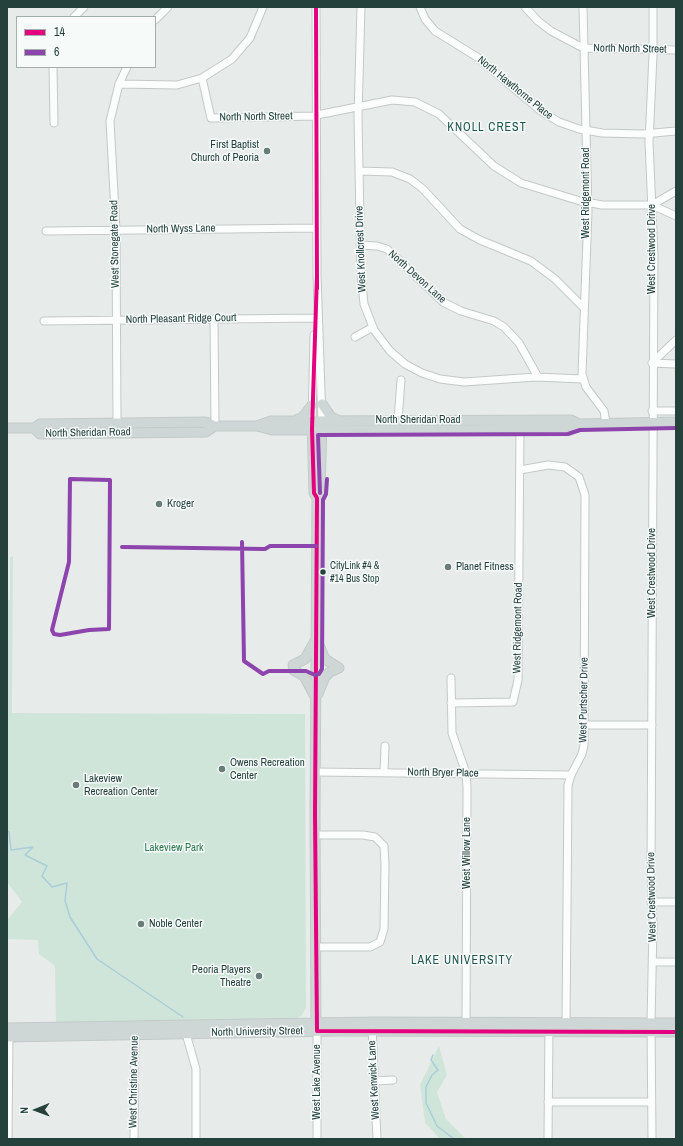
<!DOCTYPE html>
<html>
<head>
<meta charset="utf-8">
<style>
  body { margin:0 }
  #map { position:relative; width:683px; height:1146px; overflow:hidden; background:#e7ecea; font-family:"Archivo Narrow",sans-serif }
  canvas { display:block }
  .frame { position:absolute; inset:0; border:8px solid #24413c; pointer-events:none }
  .legend { position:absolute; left:16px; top:16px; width:140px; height:52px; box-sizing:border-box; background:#f6faf9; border:1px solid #a2b0ad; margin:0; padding:5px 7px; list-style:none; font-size:12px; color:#24413c }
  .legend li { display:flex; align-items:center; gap:8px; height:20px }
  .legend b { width:20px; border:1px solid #a2b0ad }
  .north { position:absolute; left:16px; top:1090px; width:40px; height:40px; -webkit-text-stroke:3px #f6faf9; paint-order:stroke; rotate:269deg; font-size:11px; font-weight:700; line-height:16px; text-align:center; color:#24413c }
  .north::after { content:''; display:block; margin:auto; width:14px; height:18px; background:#24413c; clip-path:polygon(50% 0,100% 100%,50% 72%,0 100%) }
</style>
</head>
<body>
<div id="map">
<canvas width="683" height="1146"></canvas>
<div class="frame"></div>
<ul class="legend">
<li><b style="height:5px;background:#e5007d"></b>14</li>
<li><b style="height:5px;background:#8e44ad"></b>6</li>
</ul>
<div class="north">N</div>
</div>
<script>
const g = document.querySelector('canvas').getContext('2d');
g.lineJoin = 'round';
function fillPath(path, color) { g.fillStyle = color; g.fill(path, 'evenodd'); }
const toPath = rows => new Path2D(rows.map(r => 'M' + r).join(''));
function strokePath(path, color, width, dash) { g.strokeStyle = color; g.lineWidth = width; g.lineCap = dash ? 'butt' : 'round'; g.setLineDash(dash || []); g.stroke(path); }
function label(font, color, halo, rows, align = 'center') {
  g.font = font + ' "Archivo Narrow",sans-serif'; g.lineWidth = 3; g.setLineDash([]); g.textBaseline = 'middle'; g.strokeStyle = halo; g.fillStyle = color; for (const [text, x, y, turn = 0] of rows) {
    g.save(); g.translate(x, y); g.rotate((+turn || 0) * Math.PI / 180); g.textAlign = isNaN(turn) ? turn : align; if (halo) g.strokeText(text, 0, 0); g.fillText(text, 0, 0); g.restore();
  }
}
const green = toPath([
  [13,556,12,713,305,714,306,1007,302,1015,298,1018,294,1019,56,1023,55,966,39,954,38,940,7,939,7,920,22,902,7,882,7,600,10,600,10,557],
  [439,1046,447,1075,437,1092,446,1119,466,1139,440,1139,425,1123,420,1085]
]);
const stream = toPath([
  [7,831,9,832,11,850,33,847,25,855,47,866,42,876,52,887,67,883,65,901,70,917,97,959,183,1017],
  [433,1055,431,1060,438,1070,432,1075,426,1087,426,1103,437,1126,454,1139]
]);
const minor = toPath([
  [316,7,317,275,322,421],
  [361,7,358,116,361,274,364,304,374,330,390,351,405,364,422,373,440,379,464,382,536,377,583,379],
  [420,7,425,19,435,31,477,57,541,111,559,122,579,129,602,133,643,134,676,131],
  [525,7,538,21,551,31,583,48,676,50],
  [583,7,588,211,582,374,586,387,604,411,606,423],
  [74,17,84,7],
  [155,20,168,7],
  [53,67,54,123],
  [202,78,211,118,317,116],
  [119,84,177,85,202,78,232,59,250,38,263,7],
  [317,115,392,100,415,102,439,114,494,166,521,183,580,201,602,205,652,205,676,216],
  [359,171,392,172,410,179,423,189,460,229,480,240,531,261,555,279,584,308],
  [652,205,676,191],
  [46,231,317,228],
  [360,245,377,246,387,249,443,302,461,311,494,321,504,327,519,343,538,377],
  [214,319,215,426],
  [44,321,318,318],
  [355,337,373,327],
  [652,363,676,340],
  [652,363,676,364],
  [652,411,676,411],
  [398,420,401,380],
  [312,421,314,335],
  [117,423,116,230,110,121,119,84,127,67],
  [520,470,548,465,565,467,579,477,585,495,584,745,582,754,571,775,568,785,566,1026],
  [451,678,452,733,466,773,467,788,466,1027],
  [451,703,513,702,518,680,520,424],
  [584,725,652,725],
  [315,772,571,775],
  [384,772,385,746],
  [315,835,363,835,375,837,384,846,385,865,384,929,380,942,370,947,315,947],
  [651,902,676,902],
  [653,962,676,962],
  [372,1026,377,1139],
  [185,1030,196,1069,196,1139],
  [317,1031,317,1139],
  [374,1081,393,1080],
  [548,1102,651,1102],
  [8,1139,9,1033],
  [134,1139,135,1030],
  [548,1139,549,1027],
  [652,1139,651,1024,653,925,651,872,654,256,649,142,653,55,653,7]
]);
const major = toPath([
  [322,404,331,417,338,420],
  [296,420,303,417,312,405],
  [312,421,314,493,317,498,315,814,316,1028],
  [257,426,271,421,296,421,571,420,579,424],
  [7,428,34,428,40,424,206,422,215,426,257,426,272,430,465,430,568,428,579,424,676,422],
  [34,428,40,434,206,432,215,426],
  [317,498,320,493,322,424],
  [318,643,325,659,339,668],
  [293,665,305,659,315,641],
  [293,670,304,676,314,695],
  [318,694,325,677,330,672,339,668],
  [7,1028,375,1022,676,1023],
  [7,1037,339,1031,676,1032]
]);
const bus1 = toPath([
  [316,7,317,289],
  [317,275,312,429,314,493,317,498,315,814,317,1031,676,1032]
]);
const bus2 = toPath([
  [70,479,110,480,109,629,89,630,60,635,54,634,52,630,69,562,70,479],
  [320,493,318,435,568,434,580,430,676,428],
  [242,542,244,661,263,674,269,671,306,671,315,675,319,674,322,669,323,500,326,494,327,479],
  [122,547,265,549,270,546,316,546]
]);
const markers = [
  [267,151,4,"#687d79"],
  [159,504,4,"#687d79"],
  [448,567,4,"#687d79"],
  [323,572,3.5,"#24413c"],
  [222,769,4,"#687d79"],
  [76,785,4,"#687d79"],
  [141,924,4,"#687d79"],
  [259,976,4,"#687d79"]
];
const busNames = [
  ["CityLink #4 &",330,566],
  ["#14 Bus Stop",330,579]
];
const streetNames = [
  ["North North Street",630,49,1],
  ["North Hawthorne Place",515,88,39],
  ["North North Street",256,117,-1],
  ["West Ridgemont Road",586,193,-90],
  ["North Wyss Lane",181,229,-1],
  ["West Stonegate Road",115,244,-91],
  ["West Knollcrest Drive",361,249,-92],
  ["West Crestwood Drive",652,249,-90],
  ["North Devon Lane",417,277,42],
  ["North Pleasant Ridge Court",181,319,-1],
  ["North Sheridan Road",418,420],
  ["North Sheridan Road",88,433,-1],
  ["West Crestwood Drive",652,573,-90],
  ["West Ridgemont Road",518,628,-89],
  ["West Purtscher Drive",584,700,-89],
  ["North Bryer Place",443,773,1],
  ["West Willow Lane",467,853,-90],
  ["West Crestwood Drive",652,897,-91],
  ["North University Street",257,1032,-1],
  ["West Kenwick Lane",374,1080,-93],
  ["West Christine Avenue",134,1082,-89],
  ["West Lake Avenue",317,1082,-90]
];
const poiNames = [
  ["First Baptist",259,145,"right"],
  ["Church of Peoria",259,158,"right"],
  ["Kroger",167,504],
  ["Planet Fitness",456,567],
  ["Owens Recreation",230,763],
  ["Center",230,776],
  ["Lakeview",84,779],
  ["Recreation Center",84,792],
  ["Noble Center",149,924],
  ["Peoria Players",251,970,"right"],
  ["Theatre",251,983,"right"]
];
const parkNames = [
  ["Lakeview Park",174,848]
];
const neighbourhoodNames = [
  ["KNOLL CREST",487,128],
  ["LAKE UNIVERSITY",462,961]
];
fillPath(green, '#d0e5d9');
strokePath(stream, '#a9ceda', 1.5);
strokePath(minor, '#c4c9c7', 9);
strokePath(major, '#c2cbc9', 11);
strokePath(minor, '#fbfcfc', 7);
strokePath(major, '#cfd7d6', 9);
strokePath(bus1, '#e5007d', 4);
strokePath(bus2, '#8e44ad', 4);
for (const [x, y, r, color] of markers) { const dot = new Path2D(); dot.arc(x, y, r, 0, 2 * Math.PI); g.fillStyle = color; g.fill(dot); strokePath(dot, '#f6faf9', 1.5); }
label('10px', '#24413c', '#f6faf9', busNames, 'left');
label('11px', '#24413c', '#f6faf9', streetNames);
label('11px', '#24413c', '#f6faf9', poiNames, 'left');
label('11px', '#2d7853', '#f6faf9', parkNames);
g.letterSpacing = '1px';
label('12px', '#1f544d', '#f6faf9', neighbourhoodNames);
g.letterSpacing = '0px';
</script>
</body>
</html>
